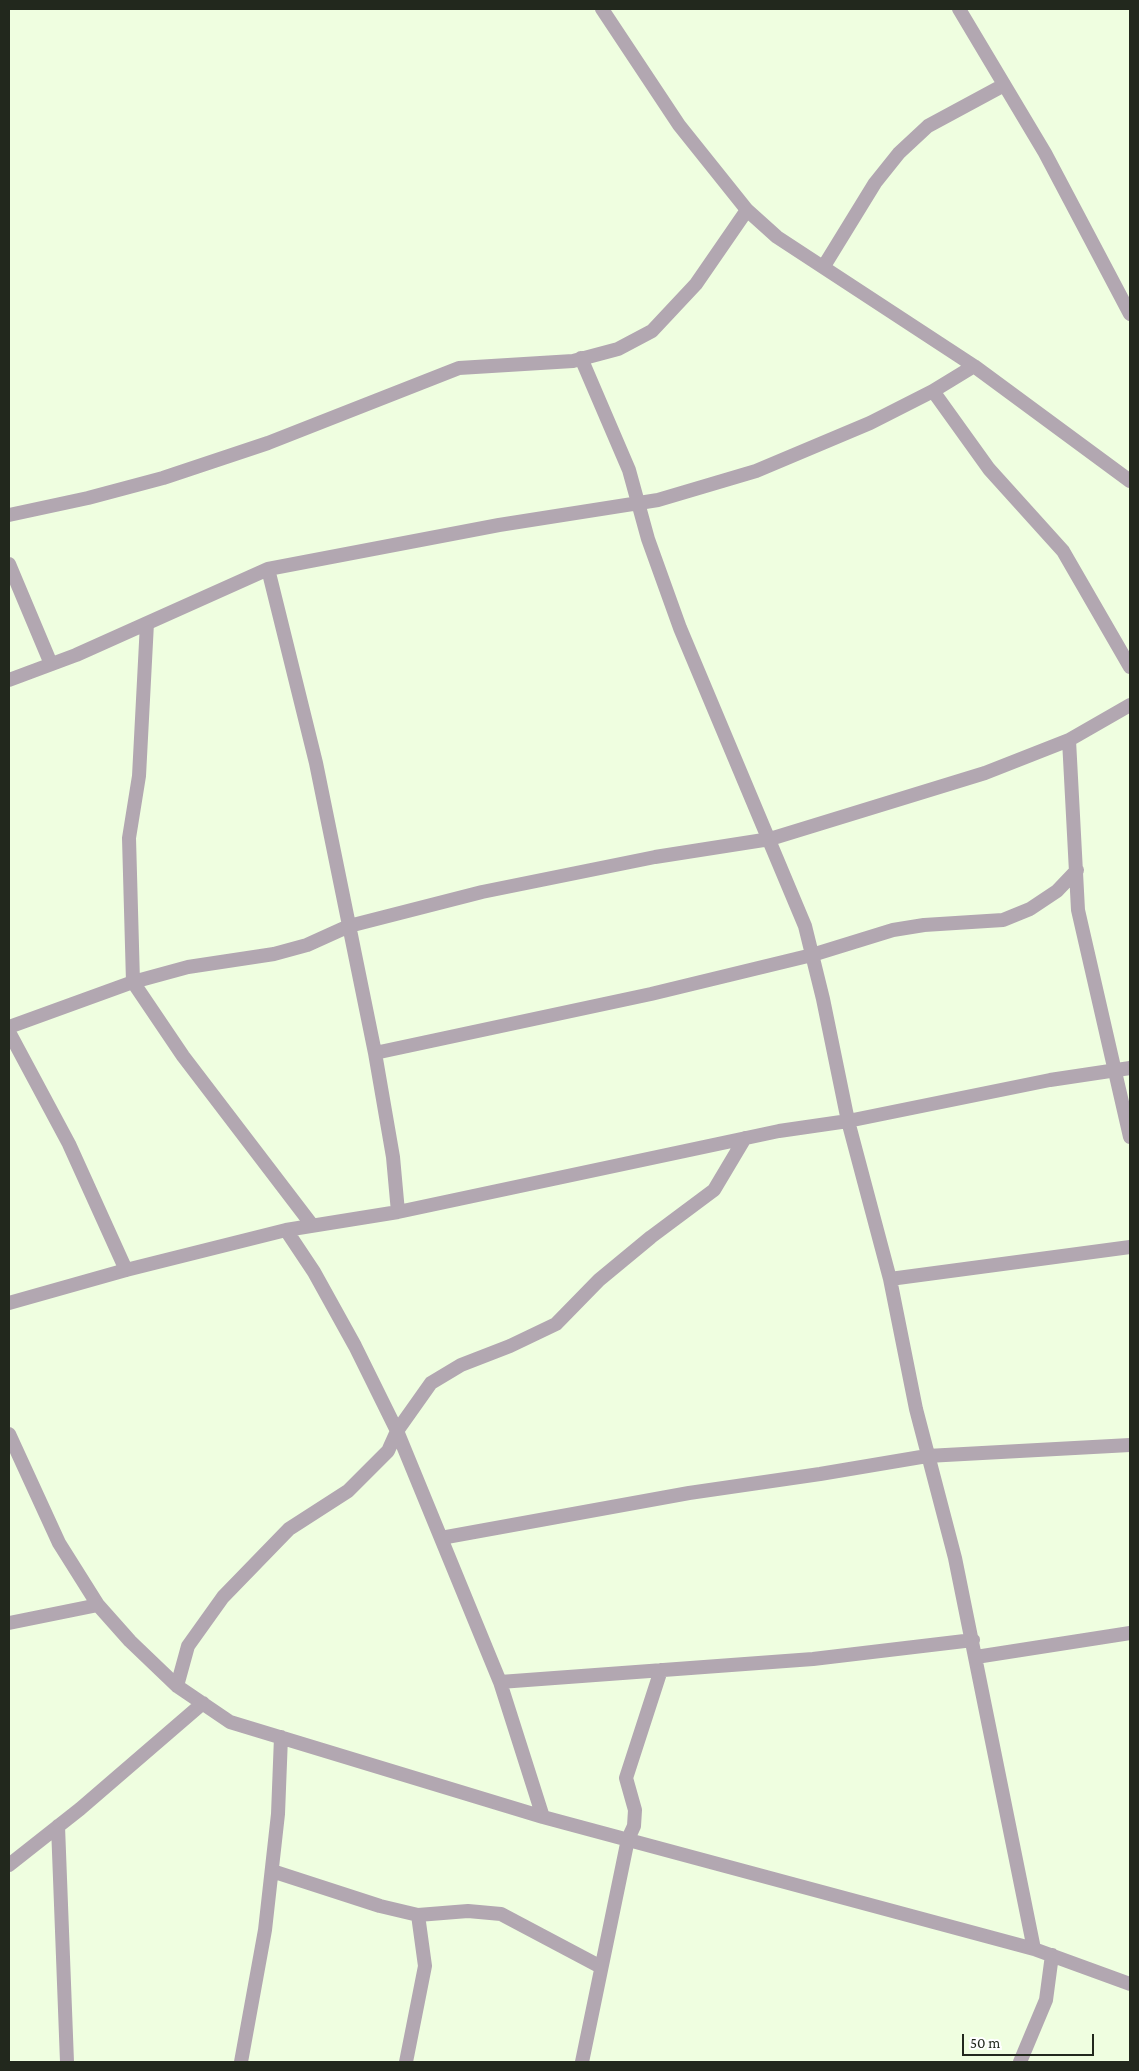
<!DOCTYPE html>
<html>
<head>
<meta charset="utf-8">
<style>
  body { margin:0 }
  #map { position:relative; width:1139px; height:2071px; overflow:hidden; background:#effee0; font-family:"Crimson Pro",serif }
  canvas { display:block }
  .frame { position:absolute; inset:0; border:10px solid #22281d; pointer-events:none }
  .scale { position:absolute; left:962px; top:2034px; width:132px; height:22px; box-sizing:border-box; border:2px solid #22281d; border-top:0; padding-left:6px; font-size:15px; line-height:18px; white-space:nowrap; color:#22281d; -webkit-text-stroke:4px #fff; paint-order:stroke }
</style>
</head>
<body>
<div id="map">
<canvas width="1139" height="2071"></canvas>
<div class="frame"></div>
<div class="scale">50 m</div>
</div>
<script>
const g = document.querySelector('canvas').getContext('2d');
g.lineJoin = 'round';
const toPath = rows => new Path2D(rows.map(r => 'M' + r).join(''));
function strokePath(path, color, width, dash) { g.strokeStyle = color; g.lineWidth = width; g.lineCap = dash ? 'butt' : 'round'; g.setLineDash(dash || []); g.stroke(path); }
const street = toPath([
  [602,9,679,125,747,210,777,237,974,366,1130,481],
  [959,9,1045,153,1130,314],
  [824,266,875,183,899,153,928,126,1004,85],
  [581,358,629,470,648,539,680,628,805,926,823,999,848,1121,890,1279,916,1409,955,1558,1034,1949],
  [933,391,989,469,1063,551,1130,667],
  [9,515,88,498,163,478,268,443,459,368,573,361,618,349,652,331,696,284,747,210],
  [9,564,51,664],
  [268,569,316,763,375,1053,393,1157,398,1212],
  [147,623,139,776,129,838,133,982,183,1056,312,1225],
  [9,680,76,655,268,569,499,525,658,500,756,471,870,423,933,391,974,366],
  [1069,740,1078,910,1130,1137],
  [9,1027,133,982,188,967,274,954,307,945,349,926,482,892,655,857,770,839,985,773,1069,740,1130,705],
  [9,1032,69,1144,126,1270],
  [375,1053,651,994,812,955,893,930,924,925,1003,920,1030,909,1057,891,1077,870],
  [286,1230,314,1272,355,1346,397,1431,500,1682,543,1817],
  [890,1279,1130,1247],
  [9,1303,126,1270,286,1230,398,1212,779,1131,848,1121,1050,1080,1130,1068],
  [9,1434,59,1543,98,1605,130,1641,177,1686,230,1722,543,1817,1034,1949,1130,1984],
  [441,1538,689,1493,820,1474,927,1456,1130,1445],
  [9,1623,98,1605],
  [976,1657,1130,1633],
  [500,1682,813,1659,973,1640],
  [177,1686,188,1646,223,1597,289,1529,348,1491,388,1451,397,1431,431,1383,461,1365,510,1346,556,1324,599,1280,651,1237,714,1190,745,1138],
  [58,1826,67,2062],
  [9,1865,80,1809,203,1703],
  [272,1871,380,1906,418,1915,468,1911,501,1914,601,1967],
  [241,2062,265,1930,278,1814,281,1737],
  [406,2062,425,1966,418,1915],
  [582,2062,628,1839,634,1826,635,1810,626,1778,661,1670],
  [1020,2062,1046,2000,1052,1955]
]);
strokePath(street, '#b2a7b1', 14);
</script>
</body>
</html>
